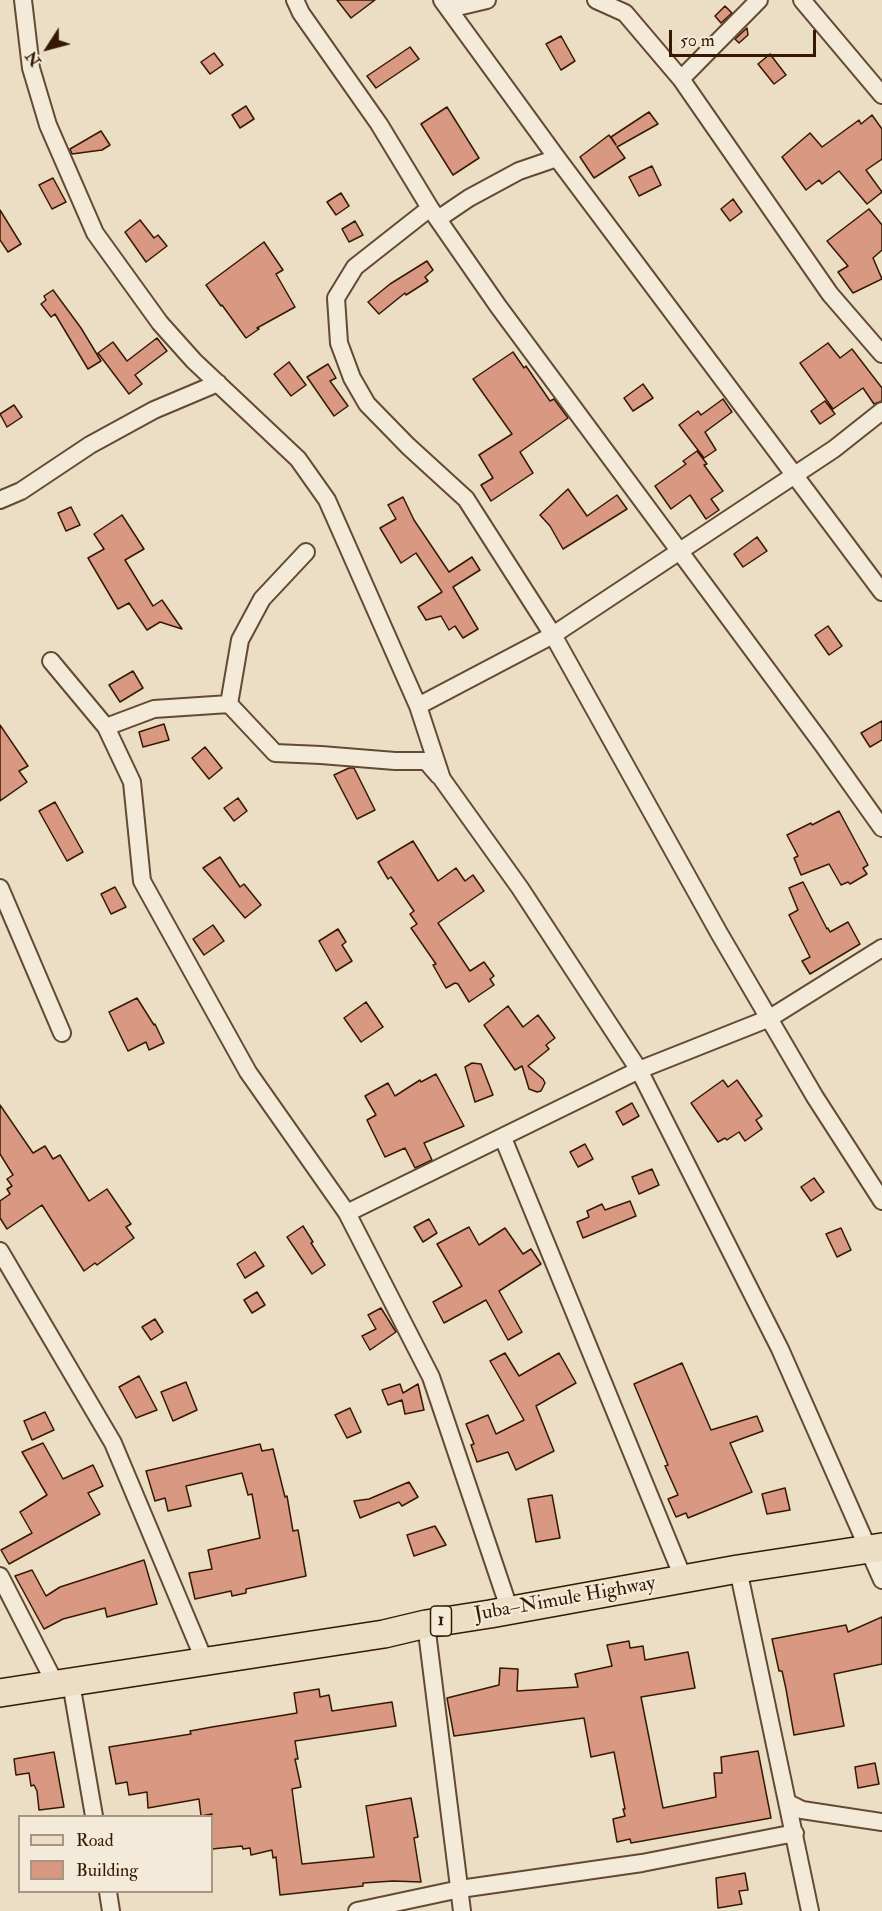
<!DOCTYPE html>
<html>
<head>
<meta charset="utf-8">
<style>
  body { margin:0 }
  #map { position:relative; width:882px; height:1911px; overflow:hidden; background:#ecdec4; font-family:"IM FELL Double Pica",serif }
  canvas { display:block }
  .legend { position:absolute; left:18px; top:1815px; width:195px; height:78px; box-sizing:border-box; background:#f3ead9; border:2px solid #a79683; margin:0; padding:8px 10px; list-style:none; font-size:18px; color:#361902 }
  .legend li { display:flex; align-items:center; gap:12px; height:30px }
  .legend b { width:30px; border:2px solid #a79683 }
  .north { position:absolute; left:18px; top:18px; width:60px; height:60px; -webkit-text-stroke:4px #f3ead9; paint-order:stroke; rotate:234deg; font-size:16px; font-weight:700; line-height:24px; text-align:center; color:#361902 }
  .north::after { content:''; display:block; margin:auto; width:21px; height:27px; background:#361902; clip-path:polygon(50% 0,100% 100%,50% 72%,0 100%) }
  .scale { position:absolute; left:669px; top:30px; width:147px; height:27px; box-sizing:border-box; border:3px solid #361902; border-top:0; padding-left:8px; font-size:18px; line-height:21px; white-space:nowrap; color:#361902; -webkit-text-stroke:4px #f3ead9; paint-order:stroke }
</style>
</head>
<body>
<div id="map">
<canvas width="882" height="1911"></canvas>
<ul class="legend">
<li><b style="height:8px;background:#ecdec4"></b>Road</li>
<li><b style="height:16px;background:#d89882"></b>Building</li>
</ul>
<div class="north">N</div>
<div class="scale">50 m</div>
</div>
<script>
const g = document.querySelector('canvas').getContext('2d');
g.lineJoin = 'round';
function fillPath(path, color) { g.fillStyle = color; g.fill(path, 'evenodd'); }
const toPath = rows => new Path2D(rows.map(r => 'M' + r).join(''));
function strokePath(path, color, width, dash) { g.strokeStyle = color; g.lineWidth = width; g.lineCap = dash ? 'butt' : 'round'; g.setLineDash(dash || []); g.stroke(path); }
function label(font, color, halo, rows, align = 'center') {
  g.font = font + ' "IM FELL Double Pica",serif'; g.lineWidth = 4.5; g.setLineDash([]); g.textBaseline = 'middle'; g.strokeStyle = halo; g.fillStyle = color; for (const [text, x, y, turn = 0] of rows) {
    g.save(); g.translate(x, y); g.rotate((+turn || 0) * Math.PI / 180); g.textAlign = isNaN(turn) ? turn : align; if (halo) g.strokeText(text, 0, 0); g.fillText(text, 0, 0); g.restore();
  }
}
const building = toPath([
  [337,0,375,0,351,18,337,0],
  [725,6,732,13,721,23,715,16,725,6],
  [747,28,748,35,739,43,735,39,747,28],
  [561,36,575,61,561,70,546,44,561,36],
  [410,47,419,59,376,88,367,76,410,47],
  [214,53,223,65,210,74,201,62,214,53],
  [770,54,786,75,774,84,758,64,770,54],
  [246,106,254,119,240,128,232,115,246,106],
  [447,107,479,158,453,175,421,124,447,107],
  [649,112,658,124,617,147,625,158,594,178,580,157,609,135,616,145,611,137,649,112],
  [872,115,882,129,882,159,866,170,882,192,867,204,839,171,822,184,819,180,806,190,782,157,810,133,822,147,859,120,861,124,872,115],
  [101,131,110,145,102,150,72,154,70,149,101,131],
  [652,166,661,185,639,196,629,177,652,166],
  [53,178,66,202,52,209,39,185,53,178],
  [341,193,349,206,336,215,327,202,341,193],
  [733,199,742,212,730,221,721,209,733,199],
  [869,209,882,225,882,250,873,258,882,279,853,293,838,272,848,266,827,241,869,209],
  [0,210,21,244,8,252,0,240,0,210],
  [140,220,154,238,158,235,167,246,146,262,125,232,140,220],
  [355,221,363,235,349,242,342,229,355,221],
  [264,242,283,270,276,274,295,307,257,328,259,329,246,338,222,305,221,306,206,285,264,242],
  [427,261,433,270,425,277,428,281,406,295,405,293,379,314,368,302,390,284,427,261],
  [53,290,81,328,101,361,88,369,55,314,51,317,41,304,46,300,44,296,53,290],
  [157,338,167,351,135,375,142,384,129,394,98,353,113,342,127,361,157,338],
  [828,343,840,358,852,349,882,388,882,401,874,404,863,388,833,409,800,363,828,343],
  [513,352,524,368,526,366,550,401,554,399,568,418,520,452,533,473,491,501,481,485,493,478,479,455,512,434,473,379,513,352],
  [289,362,306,385,291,396,274,374,289,362],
  [328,364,336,378,330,381,348,406,334,416,307,377,328,364],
  [643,384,653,398,633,411,624,398,643,384],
  [723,399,732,412,705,432,716,450,704,458,679,425,698,411,701,415,723,399],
  [825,401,835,414,820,424,811,411,825,401],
  [14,405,22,417,7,427,0,414,14,405],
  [697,451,707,464,704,465,723,491,711,499,719,510,706,519,690,495,671,509,655,486,686,464,683,461,697,451],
  [568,489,587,516,617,495,627,509,563,549,550,526,540,515,568,489],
  [403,497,414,520,449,572,472,557,480,570,453,587,478,629,463,638,455,626,449,630,441,616,426,620,418,607,442,592,416,553,401,563,380,528,396,519,388,505,403,497],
  [71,507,80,525,66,531,58,513,71,507],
  [122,515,144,549,125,560,153,606,162,600,182,629,160,622,147,630,129,603,118,609,88,558,104,549,94,534,122,515],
  [757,537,767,551,743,567,734,554,757,537],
  [828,626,842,646,829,655,815,635,828,626],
  [133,671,143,688,120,702,109,685,133,671],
  [882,721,882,740,870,747,861,733,882,721],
  [164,724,169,740,143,747,139,732,164,724],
  [0,725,28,766,19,771,27,782,0,801,0,725],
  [205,747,222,768,209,779,192,758,205,747],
  [349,768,354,768,375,810,357,819,334,775,349,768],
  [238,798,247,811,234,821,224,808,238,798],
  [55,802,83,852,67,861,39,811,55,802],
  [839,811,868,865,863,868,867,874,850,884,848,882,841,885,829,864,801,875,794,858,798,856,787,835,811,823,812,825,839,811],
  [413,841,438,881,456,868,465,881,473,875,484,891,438,923,470,971,484,962,494,976,490,979,494,985,469,1002,458,984,455,983,446,988,433,965,436,964,411,928,417,924,410,914,414,911,391,877,388,879,378,862,413,841],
  [220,857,240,887,244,884,261,905,245,918,203,868,220,857],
  [803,882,827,929,828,928,830,932,848,922,860,944,810,974,802,961,810,957,789,915,798,910,789,888,803,882],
  [115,887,126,907,111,914,101,894,115,887],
  [213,925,224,941,204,955,193,939,213,925],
  [338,929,346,942,342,945,352,961,336,971,319,941,338,929],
  [137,998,154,1025,155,1024,164,1043,149,1050,146,1042,128,1051,109,1012,137,998],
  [366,1002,383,1027,361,1042,344,1018,366,1002],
  [508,1006,523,1027,538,1015,555,1038,546,1045,549,1049,528,1066,543,1079,545,1083,541,1091,537,1092,529,1089,522,1066,515,1070,484,1025,508,1006],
  [472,1063,481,1064,493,1095,475,1102,465,1067,472,1063],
  [436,1074,464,1126,424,1143,432,1160,415,1168,405,1148,385,1157,367,1120,376,1115,365,1096,388,1083,395,1096,420,1080,421,1082,436,1074],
  [723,1080,728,1087,737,1080,762,1116,756,1120,762,1129,745,1141,739,1132,727,1140,725,1138,718,1142,691,1103,723,1080],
  [632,1103,639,1116,623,1125,616,1112,632,1103],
  [0,1105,33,1153,45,1146,53,1159,60,1155,89,1201,107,1189,131,1224,126,1227,134,1238,97,1265,95,1263,84,1271,42,1205,7,1229,0,1218,0,1201,10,1194,7,1189,12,1186,7,1179,13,1175,0,1154,0,1105],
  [585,1144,593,1159,578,1167,570,1152,585,1144],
  [652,1169,659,1185,639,1194,632,1177,652,1169],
  [814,1178,824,1192,811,1201,801,1187,814,1178],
  [630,1201,636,1216,583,1238,577,1222,589,1217,587,1211,602,1204,605,1210,630,1201],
  [429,1219,437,1233,423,1242,414,1227,429,1219],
  [303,1226,313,1242,311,1243,325,1265,312,1274,287,1237,303,1226],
  [469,1227,479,1245,505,1228,523,1254,531,1249,541,1264,499,1291,522,1332,508,1340,486,1300,444,1323,433,1302,462,1286,437,1244,469,1227],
  [841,1228,851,1250,837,1257,826,1234,841,1228],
  [255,1252,264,1266,245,1278,237,1264,255,1252],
  [257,1292,265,1305,252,1313,244,1300,257,1292],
  [381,1308,396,1332,370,1350,362,1336,376,1329,368,1315,381,1308],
  [155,1319,163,1332,151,1340,142,1327,155,1319],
  [505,1353,519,1376,559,1353,576,1383,536,1406,554,1451,516,1470,508,1452,477,1462,471,1445,474,1444,466,1424,488,1415,496,1434,524,1420,490,1361,505,1353],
  [682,1363,711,1430,757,1416,763,1431,730,1443,752,1492,688,1518,686,1513,676,1517,668,1499,678,1495,665,1466,668,1465,634,1384,682,1363],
  [139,1376,157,1410,136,1418,119,1387,139,1376],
  [186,1382,197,1410,173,1421,161,1392,186,1382],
  [400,1384,403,1393,418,1384,424,1410,405,1414,402,1400,388,1405,382,1390,400,1384],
  [350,1408,361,1432,347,1438,335,1415,350,1408],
  [45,1412,54,1430,32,1440,24,1421,45,1412],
  [43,1443,63,1479,93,1465,103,1486,88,1493,100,1514,9,1564,1,1550,32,1533,20,1512,47,1495,22,1452,43,1443],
  [260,1444,262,1451,273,1449,285,1497,287,1496,293,1531,298,1530,306,1576,246,1589,246,1593,232,1596,231,1591,195,1599,189,1573,212,1569,208,1550,260,1538,252,1494,248,1495,242,1473,186,1486,191,1506,168,1511,165,1498,155,1501,146,1471,260,1444],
  [409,1482,418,1497,402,1506,399,1502,360,1518,354,1501,369,1499,409,1482],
  [785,1488,790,1510,767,1514,762,1494,785,1488],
  [552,1495,560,1538,536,1542,528,1499,552,1495],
  [435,1526,446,1545,414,1556,407,1535,435,1526],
  [144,1560,157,1604,107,1617,105,1608,63,1619,44,1629,15,1576,32,1570,46,1596,60,1587,144,1560],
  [882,1617,882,1664,834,1674,844,1726,794,1735,786,1689,782,1671,779,1671,772,1639,846,1625,848,1632,882,1617],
  [629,1641,630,1648,643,1646,645,1660,688,1652,695,1688,641,1697,663,1808,716,1797,714,1773,722,1773,721,1757,758,1751,771,1818,631,1843,630,1839,617,1842,613,1819,625,1816,623,1809,625,1809,614,1752,591,1757,584,1718,454,1736,447,1698,499,1685,500,1668,518,1669,517,1691,578,1687,575,1674,612,1666,607,1645,629,1641],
  [319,1689,320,1697,329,1695,332,1711,392,1702,396,1726,295,1741,298,1759,295,1759,301,1787,292,1789,302,1864,374,1857,366,1806,411,1798,418,1837,414,1838,421,1882,393,1881,363,1883,363,1886,280,1895,276,1857,273,1858,272,1850,251,1855,250,1848,243,1849,242,1846,212,1849,212,1814,201,1816,199,1799,148,1808,147,1792,129,1795,127,1782,116,1784,109,1747,191,1734,190,1731,212,1727,297,1713,294,1693,319,1689],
  [54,1752,64,1807,39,1810,37,1791,34,1785,31,1786,29,1773,16,1775,14,1759,54,1752],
  [875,1763,879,1784,858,1788,855,1767,875,1763],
  [745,1873,748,1890,739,1891,742,1904,718,1908,716,1878,745,1873]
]);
const street = toPath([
  [23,0,31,68,48,125,95,233,160,323,194,361,298,459,327,500,418,706,442,779,520,888,639,1070,780,1349,882,1580],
  [295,0,301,13,379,124,430,208,498,306,823,745,882,828],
  [442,0,557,158,882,592],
  [596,0,625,13,681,79,830,294,882,354],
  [802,0,882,95],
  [449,9,487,0],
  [681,79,759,0],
  [430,208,355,267,336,298,339,343,352,378,367,404,408,446,466,499,553,635,719,933,815,1097,882,1201],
  [438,219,469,198,519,171,557,158],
  [0,500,21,491,90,445,154,410,218,383],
  [51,661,106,727,132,782,142,881,248,1072,347,1213,639,1070,770,1018,882,948],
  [229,704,240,640,262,599,306,552],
  [418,706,553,635,834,449,882,411],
  [106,727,154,709,229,704,275,753,321,755,395,761,426,761,439,776],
  [0,888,62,1033],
  [503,1138,684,1580],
  [347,1213,431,1377,510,1611],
  [0,1251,113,1443,205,1662],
  [738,1569,810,1911],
  [0,1576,56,1685],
  [426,1624,462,1911],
  [71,1683,94,1816],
  [788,1803,802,1810,882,1822],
  [108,1892,111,1911],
  [357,1911,460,1889,642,1863,795,1833]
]);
const primary = toPath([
  [0,1693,384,1634,426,1624,490,1614,738,1569,882,1547]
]);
const shields = [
  [441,1621,21]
];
const shieldNames = [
  ["1",441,1621]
];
const streetNames = [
  ["Juba–Nimule Highway",565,1600,-10]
];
fillPath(building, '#d89882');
strokePath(building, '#361902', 1.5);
strokePath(street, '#644a32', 20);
strokePath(primary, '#361902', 30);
strokePath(street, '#f3ead9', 16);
strokePath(primary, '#ecdec4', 27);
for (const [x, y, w] of shields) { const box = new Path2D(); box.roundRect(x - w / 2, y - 15, w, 30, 4.5); g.fillStyle = '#f3ead9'; g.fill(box); strokePath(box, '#361902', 1.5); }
label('bold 18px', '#361902', null, shieldNames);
label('20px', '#361902', '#f3ead9', streetNames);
</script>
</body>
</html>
